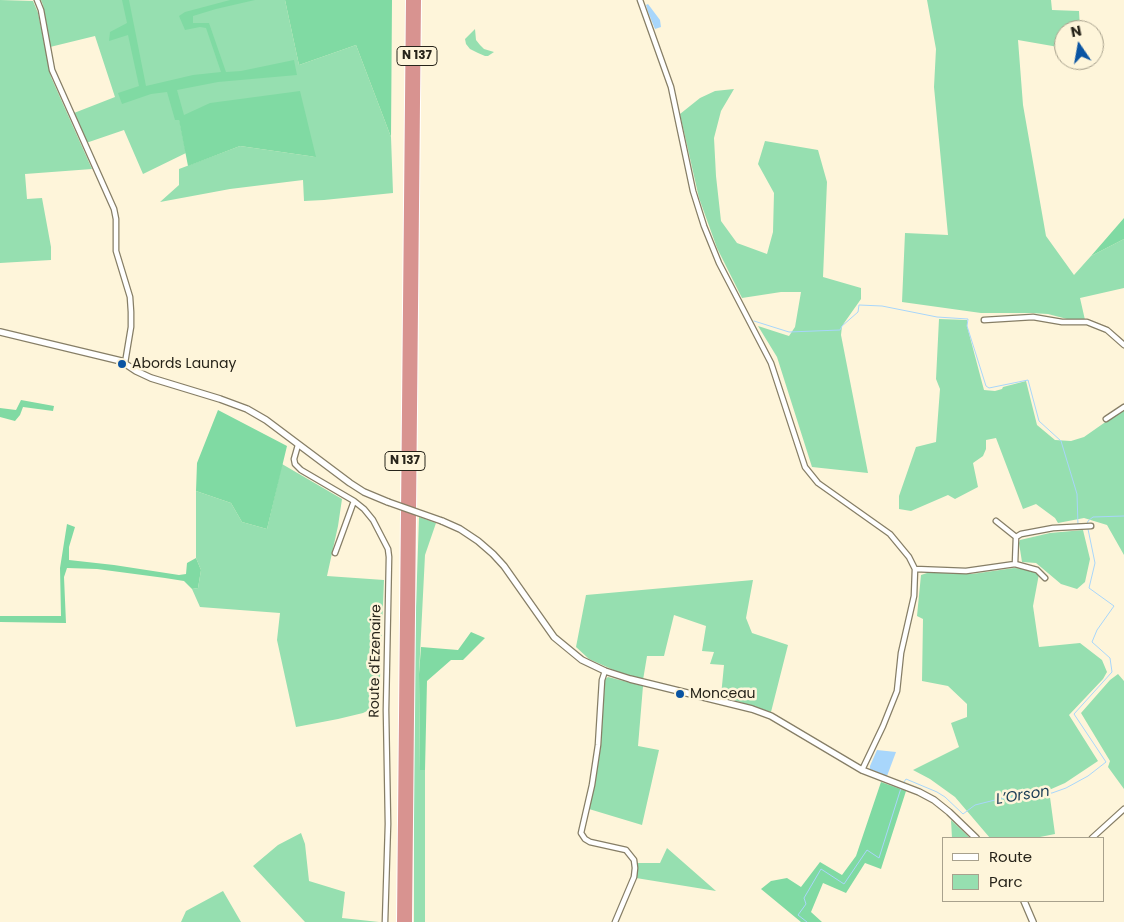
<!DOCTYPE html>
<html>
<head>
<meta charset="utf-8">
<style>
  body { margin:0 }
  #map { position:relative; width:1124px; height:922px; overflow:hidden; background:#fef5da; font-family:Poppins,sans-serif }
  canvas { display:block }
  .legend { position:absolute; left:942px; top:837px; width:162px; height:65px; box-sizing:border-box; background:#fef5da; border:1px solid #a8a18d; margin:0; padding:6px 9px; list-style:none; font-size:15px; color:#27241a }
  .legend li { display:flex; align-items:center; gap:10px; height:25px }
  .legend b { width:25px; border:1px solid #a8a18d }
  .north { position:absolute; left:1054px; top:20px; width:50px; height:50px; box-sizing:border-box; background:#fef5da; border:1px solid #a8a18d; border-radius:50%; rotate:348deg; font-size:14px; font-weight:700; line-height:20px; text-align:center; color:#27241a }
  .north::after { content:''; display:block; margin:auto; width:18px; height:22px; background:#0a54a3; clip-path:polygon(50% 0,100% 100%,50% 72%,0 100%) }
</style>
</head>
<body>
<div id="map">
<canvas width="1124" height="922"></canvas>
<ul class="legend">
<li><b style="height:6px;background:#fff"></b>Route</li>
<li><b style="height:14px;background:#96dfb0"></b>Parc</li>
</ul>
<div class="north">N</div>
</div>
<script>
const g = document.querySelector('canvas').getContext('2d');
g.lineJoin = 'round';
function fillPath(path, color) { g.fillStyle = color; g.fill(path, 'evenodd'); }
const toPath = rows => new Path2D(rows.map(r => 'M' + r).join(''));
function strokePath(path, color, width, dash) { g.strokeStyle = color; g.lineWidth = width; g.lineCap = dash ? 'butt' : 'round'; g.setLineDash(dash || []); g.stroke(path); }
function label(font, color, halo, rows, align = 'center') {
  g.font = font + ' Poppins,sans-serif'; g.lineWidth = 5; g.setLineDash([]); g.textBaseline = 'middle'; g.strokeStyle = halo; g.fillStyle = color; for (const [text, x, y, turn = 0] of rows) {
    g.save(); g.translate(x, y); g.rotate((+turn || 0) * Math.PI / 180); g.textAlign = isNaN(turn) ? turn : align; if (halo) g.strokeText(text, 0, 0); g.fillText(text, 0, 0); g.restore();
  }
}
const green = toPath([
  [0,0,33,1,38,13,51,77,92,169,25,174,27,199,42,198,51,247,51,260,0,263],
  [41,0,285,0,299,65,356,45,391,137,393,193,324,200,304,201,303,180,230,189,160,202,179,185,179,169,240,146,316,157,179,118,186,153,143,174,124,130,86,143,74,113,115,97,95,36,50,47,43,5],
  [927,0,1051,0,1052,10,1079,11,1080,30,1064,30,1064,48,1018,40,1023,105,1046,236,1074,275,1091,256,1124,239,1124,288,1080,298,1085,320,1067,319,1048,314,1030,313,981,313,902,302,905,233,948,235,934,87,936,49],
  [475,29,476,40,480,45,484,49,494,52,488,56,485,56,478,53,470,49,466,44,465,39],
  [734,89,721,111,714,138,716,176,721,221,737,243,767,254,773,232,774,193,758,164,765,141,818,150,827,182,823,277,861,288,861,299,842,326,841,335,868,473,812,467,777,357,758,326,789,336,795,327,801,292,781,292,742,298,717,248,699,198,680,114,700,98,715,91],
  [939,319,967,320,967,326,984,390,995,391,1002,389,1003,387,1026,381,1037,425,1055,440,1071,441,1084,437,1124,409,1124,555,1107,525,1084,518,1058,523,1055,518,1036,504,1023,509,996,438,986,440,986,449,983,456,973,463,978,487,955,499,948,495,911,511,899,509,899,496,916,447,936,442,940,389,936,379],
  [282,464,342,499,338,526,327,576,384,580,379,702,373,708,363,713,338,719,296,727,277,640,280,613,200,607,192,589,198,588,201,570,196,558,196,491,231,503,242,522,267,529],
  [419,517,436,523,425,555,419,674,420,769,425,770,425,922,414,922,414,667],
  [1083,530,1090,559,1085,582,1077,589,1061,584,1036,563,1022,562,1019,543,1020,540,1050,533],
  [1014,568,1026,569,1039,574,1033,606,1039,647,1080,643,1102,660,1107,672,1103,679,1069,715,1098,761,1065,783,1049,790,1055,834,1035,838,990,838,955,797,930,779,913,770,959,747,951,723,967,717,967,704,948,686,922,681,923,619,917,616,921,575,930,572,972,574],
  [753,580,746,618,752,633,788,645,771,712,721,696,724,665,710,664,714,652,702,651,706,626,674,615,664,656,647,656,643,680,618,672,589,659,576,647,586,595],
  [1118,674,1124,681,1124,789,1108,767,1110,761,1081,713,1110,680],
  [608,677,643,686,638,746,659,750,642,825,589,809,601,746,604,680],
  [951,820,970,838,952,838],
  [301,833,305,844,309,881,345,892,342,918,379,922,305,922,253,866,278,845],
  [667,848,716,891,636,878,637,863,660,863],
  [223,891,241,922,181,922,186,911]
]);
const forest = toPath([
  [122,0,129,0,146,86,193,75,221,72,206,28,200,27,185,30,179,16,185,12,230,0,255,0,216,9,193,16,193,23,209,23,226,72,241,71,294,60,297,75,218,82,177,90,184,115,210,103,300,91,316,157,240,146,188,166,179,120,175,120,167,92,151,94,122,104,118,93,139,86,128,35,109,41,110,32,127,23],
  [285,0,392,0,391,137,356,45,299,65],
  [1124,218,1124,239,1091,256],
  [21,400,54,406,53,411,23,407,20,415,15,421,0,417,0,408,16,410],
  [218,410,287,446,267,529,242,522,231,503,196,491,197,463],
  [67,524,75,527,69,547,69,560,114,565,179,575,186,574,187,563,196,558,201,570,198,588,192,589,184,581,165,578,97,569,67,568,64,577,66,623,0,622,0,616,61,616,60,568],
  [471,632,485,638,463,660,451,660,427,681,425,770,420,770,419,674,421,647,458,650],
  [881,782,906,791,881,869,865,863,846,893,823,883,811,912,822,922,801,922,761,889,771,881,787,878,801,887,820,862,842,875,856,856]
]);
const water = toPath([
  [648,4,660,20,661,27,655,29,648,12,646,5],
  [877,750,896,752,887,776,870,769,870,766]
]);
const stream = toPath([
  [754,321,789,332,840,330,842,326,858,312,859,305,882,306,937,317,968,319,967,326,986,386,989,388,1028,380,1039,421,1061,441,1077,494,1078,525],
  [1087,525,1088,521,1093,517,1124,516],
  [904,782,906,779,937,792,945,797,963,814,975,805,995,800,1028,794,1052,793,1066,788,1088,776,1106,762,1074,714,1112,672,1110,658,1092,642,1097,630,1114,606,1089,588,1095,563,1088,529],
  [807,922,798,915,806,904,804,898,821,869,844,884,867,850,879,858,901,788]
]);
const minor = toPath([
  [37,0,41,10,52,70,114,209,116,219,116,251,130,297,131,312,131,327,125,363],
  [640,0,671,87,693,191,704,226,719,263,771,363,805,467,818,483,890,534,909,557,915,569,914,596,901,653,897,691,883,726,862,770],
  [984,320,1033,317,1062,322,1087,322,1107,330,1124,345],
  [1106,419,1124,407],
  [298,445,294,459,295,464,301,470,354,501,364,509,373,520,388,549,389,557,386,710,388,824,385,922],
  [996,521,1016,537],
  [1016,537,1021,534,1053,528,1091,526],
  [335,553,354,501],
  [1015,564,1037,570,1045,578],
  [915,569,966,571,1015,564,1016,537],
  [605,671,602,680,598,745,592,785,581,833,585,839,590,842,626,850,634,860,635,868,634,877,615,922],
  [1092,838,1124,809]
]);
const tertiary = toPath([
  [0,332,121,361,136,371,151,378,220,399,247,409,266,420,350,483,364,492,388,502],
  [442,521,460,529,478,541,493,554,504,566,554,637,582,660,605,671,630,679,752,709,771,716,862,770,919,792,934,800,949,812,976,838],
  [1024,901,1033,922]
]);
const trunk = toPath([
  [401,922,410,0],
  [408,922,417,0]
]);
const tertiaryBridge = toPath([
  [388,502,442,521]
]);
const markers = [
  [122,364,5,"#0a54a3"],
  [680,694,5,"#0a54a3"]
];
const shields = [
  [417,56,40],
  [405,461,40]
];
const shieldNames = [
  ["N 137",417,56],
  ["N 137",405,461]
];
const poiNames = [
  ["Abords Launay",132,364],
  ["Monceau",690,694]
];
const streetNames = [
  ["Route d'Ezenaire",376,661,-89]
];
const waterNames = [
  ["L’Orson",1023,796,-9]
];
fillPath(green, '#96dfb0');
fillPath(forest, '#80daa3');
fillPath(water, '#a8d6fb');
strokePath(stream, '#a8d6fb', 1);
strokePath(minor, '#867e66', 7);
strokePath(tertiary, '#867e66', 8);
strokePath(trunk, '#fff', 10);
strokePath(minor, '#fff', 4.5);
strokePath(tertiary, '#fff', 5.5);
strokePath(trunk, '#d89390', 8);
strokePath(tertiaryBridge, '#867e66', 8, []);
strokePath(tertiaryBridge, '#fff', 5.5);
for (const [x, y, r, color] of markers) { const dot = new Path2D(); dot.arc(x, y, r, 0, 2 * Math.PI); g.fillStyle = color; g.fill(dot); strokePath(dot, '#fef5da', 2); }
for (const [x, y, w] of shields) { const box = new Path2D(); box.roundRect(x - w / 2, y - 9.5, w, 19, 4); g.fillStyle = '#fef5da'; g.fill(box); strokePath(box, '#27241a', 1); }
label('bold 12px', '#27241a', null, shieldNames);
label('14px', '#27241a', '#fef5da', poiNames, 'left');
label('14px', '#27241a', '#fef5da', streetNames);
label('italic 15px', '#1a3c55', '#fef5da', waterNames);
</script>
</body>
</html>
